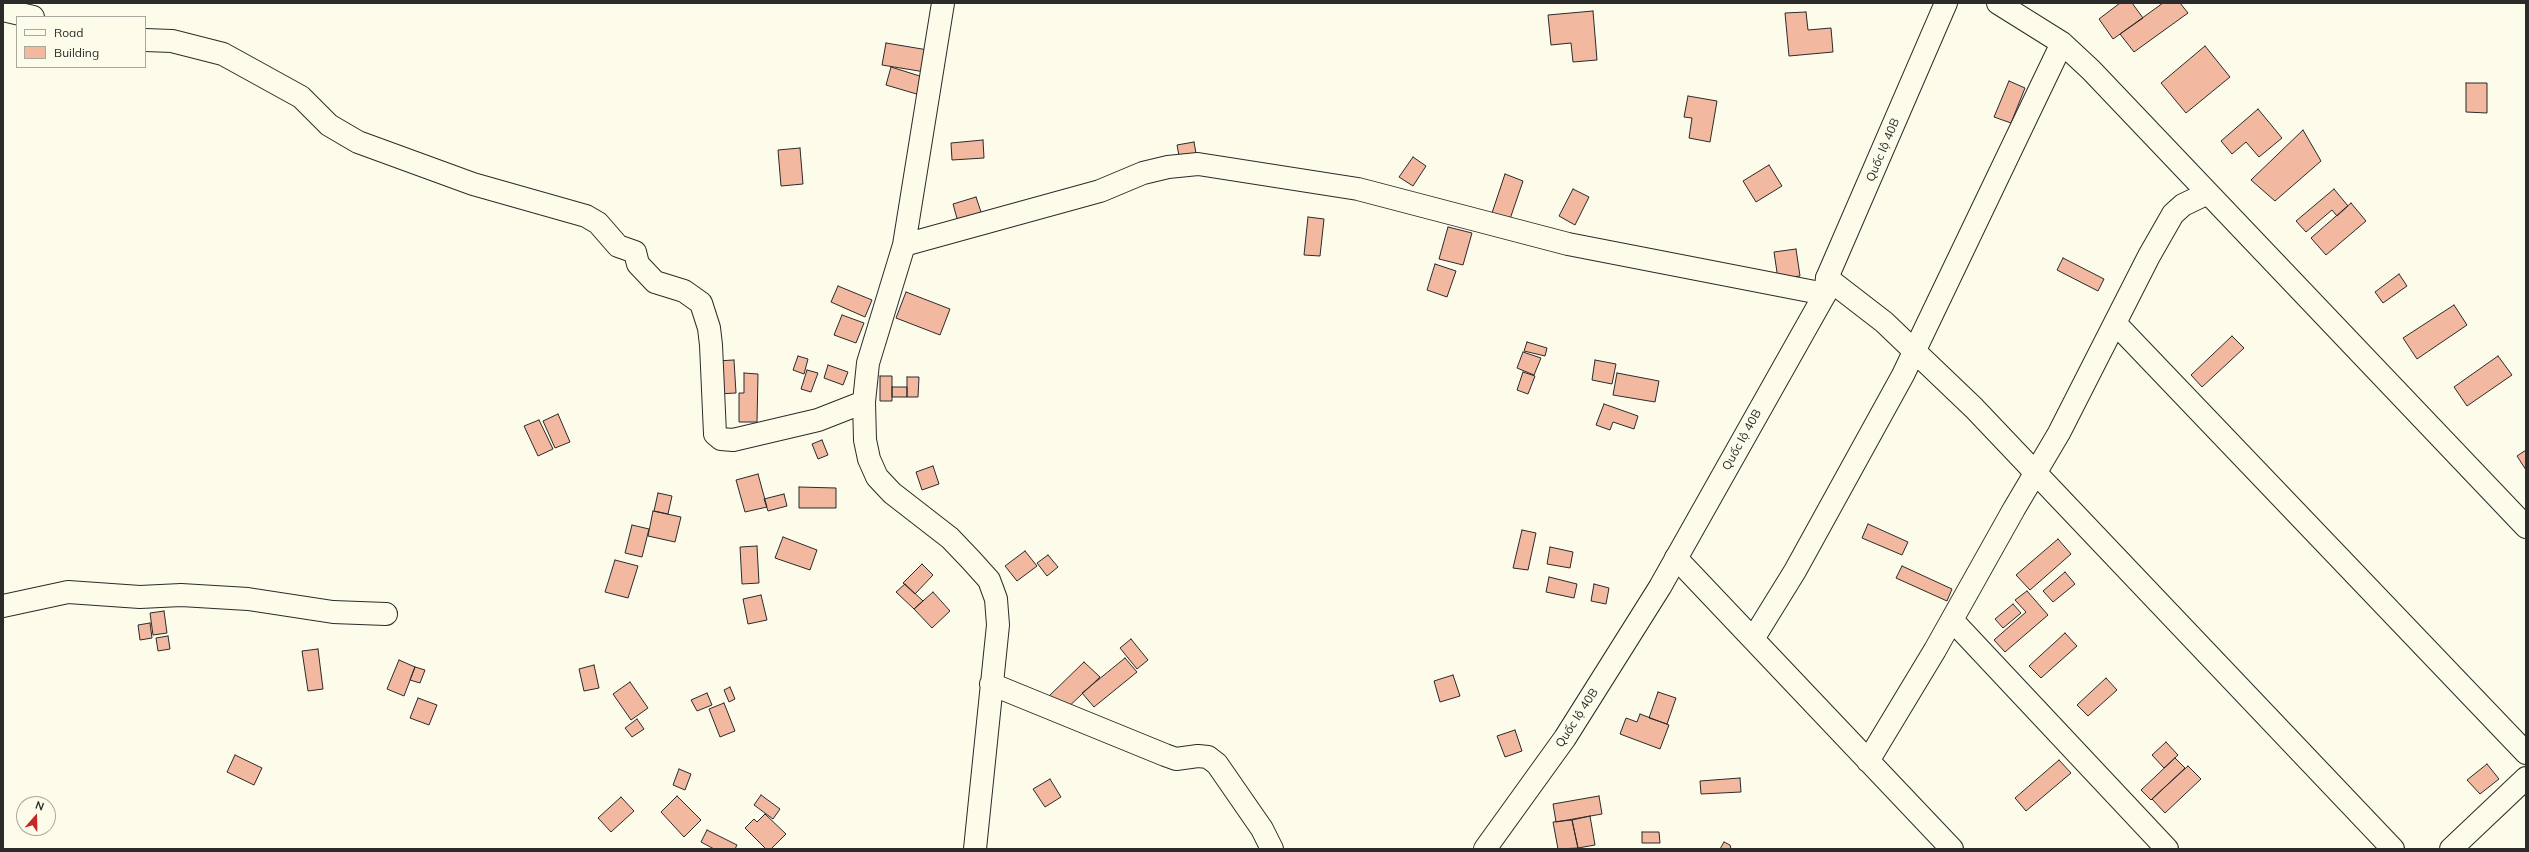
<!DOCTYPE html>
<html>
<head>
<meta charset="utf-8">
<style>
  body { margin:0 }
  #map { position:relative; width:2529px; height:852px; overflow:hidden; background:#fdfbea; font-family:Mulish,sans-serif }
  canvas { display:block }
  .frame { position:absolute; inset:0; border:4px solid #2b2b2b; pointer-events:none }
  .legend { position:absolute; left:16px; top:16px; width:130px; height:52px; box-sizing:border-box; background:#fdfbea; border:1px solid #a9a89e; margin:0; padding:5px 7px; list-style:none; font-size:12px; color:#2b2b2b }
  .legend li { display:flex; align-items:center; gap:8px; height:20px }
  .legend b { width:20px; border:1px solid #a9a89e }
  .north { position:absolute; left:16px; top:796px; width:40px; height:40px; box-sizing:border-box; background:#fdfbea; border:1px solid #a9a89e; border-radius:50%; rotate:20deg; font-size:11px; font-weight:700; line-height:16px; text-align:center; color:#2b2b2b }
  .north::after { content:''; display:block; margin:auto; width:14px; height:18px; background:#c62828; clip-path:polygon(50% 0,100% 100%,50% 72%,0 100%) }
</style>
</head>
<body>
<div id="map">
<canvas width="2529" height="852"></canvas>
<div class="frame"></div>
<ul class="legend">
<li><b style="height:5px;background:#fdfbea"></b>Road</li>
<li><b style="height:11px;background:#f2b8a0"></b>Building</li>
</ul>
<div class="north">N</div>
</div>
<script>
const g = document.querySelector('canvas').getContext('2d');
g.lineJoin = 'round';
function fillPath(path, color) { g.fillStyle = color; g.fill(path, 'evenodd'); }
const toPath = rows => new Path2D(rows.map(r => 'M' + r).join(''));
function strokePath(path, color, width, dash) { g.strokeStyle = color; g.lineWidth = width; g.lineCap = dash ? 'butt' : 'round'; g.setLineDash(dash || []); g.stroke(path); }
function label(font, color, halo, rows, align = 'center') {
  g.font = font + ' Mulish,sans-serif'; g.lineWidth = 3; g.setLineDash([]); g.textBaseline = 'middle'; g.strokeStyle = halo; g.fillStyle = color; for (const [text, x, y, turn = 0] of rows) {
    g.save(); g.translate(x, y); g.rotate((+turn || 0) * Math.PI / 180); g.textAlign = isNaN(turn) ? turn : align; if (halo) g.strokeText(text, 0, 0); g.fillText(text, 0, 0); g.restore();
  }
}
const building = toPath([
  [2120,3,2132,3,2143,18,2113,39,2099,19,2120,3],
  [2163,3,2180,3,2188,13,2134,52,2120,34,2163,3],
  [1593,11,1597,60,1573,62,1571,43,1551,45,1548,15,1593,11],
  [1806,12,1808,30,1831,28,1833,52,1789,56,1785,13,1806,12],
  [886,43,928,50,925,72,882,65,886,43],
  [2205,46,2230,77,2186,113,2161,83,2205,46],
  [891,67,926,78,920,95,886,85,891,67],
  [2009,81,2025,88,2011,123,1994,117,2009,81],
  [2466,83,2487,83,2487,113,2466,112,2466,83],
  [1688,96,1717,101,1710,142,1689,138,1692,118,1684,117,1688,96],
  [2258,109,2282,138,2259,157,2246,142,2232,154,2221,141,2258,109],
  [2303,130,2321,161,2275,201,2251,180,2303,130],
  [983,140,984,158,952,160,951,143,983,140],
  [1194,142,1199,170,1182,172,1177,145,1194,142],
  [800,148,803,184,781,186,778,150,800,148],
  [1413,157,1426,166,1413,186,1399,177,1413,157],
  [1769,165,1782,186,1756,202,1743,181,1769,165],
  [1505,174,1523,181,1510,219,1492,213,1505,174],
  [1573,189,1589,197,1575,225,1559,216,1573,189],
  [2334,189,2348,206,2337,216,2332,210,2306,232,2296,221,2334,189],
  [976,197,982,215,958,222,953,204,976,197],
  [2351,203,2366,221,2326,255,2311,238,2351,203],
  [1308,217,1324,219,1320,256,1304,255,1308,217],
  [1448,227,1472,233,1463,265,1439,259,1448,227],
  [1796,249,1800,276,1778,279,1774,252,1796,249],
  [2063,258,2104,279,2098,291,2057,270,2063,258],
  [1435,264,1456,271,1447,297,1427,290,1435,264],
  [2399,274,2407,286,2383,303,2375,292,2399,274],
  [838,286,872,300,865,317,831,302,838,286],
  [906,292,950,309,940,335,896,318,906,292],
  [2454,305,2467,325,2417,359,2403,338,2454,305],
  [842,315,864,323,856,343,834,335,842,315],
  [2232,336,2244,348,2202,387,2191,375,2232,336],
  [1527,342,1547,348,1545,356,1524,351,1527,342],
  [1523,352,1541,358,1534,375,1517,368,1523,352],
  [798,356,808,359,804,374,793,370,798,356],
  [2498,356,2512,375,2467,406,2454,387,2498,356],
  [734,360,736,393,718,394,716,361,734,360],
  [1595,360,1616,364,1612,384,1592,380,1595,360],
  [828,365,848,372,843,385,824,378,828,365],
  [807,370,818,373,811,392,801,389,807,370],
  [1523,372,1535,376,1528,394,1517,390,1523,372],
  [744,373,758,374,757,422,739,422,739,393,744,393,744,373],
  [1617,373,1659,381,1655,402,1613,395,1617,373],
  [880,376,892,376,892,401,880,401,880,376],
  [907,377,919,377,918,397,907,397,907,377],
  [892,387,907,387,907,397,892,397,892,387],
  [1604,404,1638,416,1634,429,1613,422,1610,430,1596,425,1604,404],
  [558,414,570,442,555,448,543,421,558,414],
  [539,420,553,449,538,456,524,426,539,420],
  [822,440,828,455,818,459,812,444,822,440],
  [2526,450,2526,470,2517,456,2526,450],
  [933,466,939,484,922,490,916,472,933,466],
  [758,474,767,507,745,512,736,480,758,474],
  [799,487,836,488,836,508,799,508,799,487],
  [658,493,672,496,668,514,654,511,658,493],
  [784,494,787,506,768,511,764,499,784,494],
  [653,511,681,517,675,542,648,536,653,511],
  [1868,524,1908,542,1902,555,1862,538,1868,524],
  [632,525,649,529,642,557,625,553,632,525],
  [1522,530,1536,533,1528,570,1513,568,1522,530],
  [783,537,817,550,810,570,775,558,783,537],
  [2058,539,2071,554,2030,590,2016,575,2058,539],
  [757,546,759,583,742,584,740,547,757,546],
  [1550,547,1573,552,1570,568,1547,564,1550,547],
  [1025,551,1037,566,1017,581,1005,566,1025,551],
  [1048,555,1058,567,1047,576,1037,563,1048,555],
  [615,560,638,566,628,598,605,592,615,560],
  [922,564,933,575,915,594,903,583,922,564],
  [1902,566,1952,589,1947,601,1896,578,1902,566],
  [2065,572,2075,584,2053,602,2043,591,2065,572],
  [1549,577,1577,584,1574,598,1546,592,1549,577],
  [905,584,923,601,914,609,896,592,905,584],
  [1594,584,1609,588,1606,604,1591,601,1594,584],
  [2027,591,2048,615,2005,652,1994,640,2026,612,2015,600,2027,591],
  [933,592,950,611,932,628,914,609,933,592],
  [761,595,767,620,748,624,743,599,761,595],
  [2013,604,2021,613,2003,628,1995,619,2013,604],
  [164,611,167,633,153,635,150,613,164,611],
  [150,623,152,638,140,640,138,625,150,623],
  [2065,633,2077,646,2041,678,2029,666,2065,633],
  [168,636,170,649,158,651,156,638,168,636],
  [1131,639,1148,660,1137,669,1120,648,1131,639],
  [318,649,323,689,308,691,302,651,318,649],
  [1125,658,1137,672,1094,707,1082,693,1125,658],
  [399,660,415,667,404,696,387,689,399,660],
  [1084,662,1100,677,1063,712,1048,697,1084,662],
  [594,665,599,688,584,691,579,669,594,665],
  [415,667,425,670,420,683,410,680,415,667],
  [1453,675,1460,696,1440,702,1434,681,1453,675],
  [2106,678,2117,690,2088,716,2077,705,2106,678],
  [630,682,648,708,631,720,613,694,630,682],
  [730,687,735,699,729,702,724,690,730,687],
  [1658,692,1676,698,1667,724,1649,718,1658,692],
  [707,693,712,705,697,711,691,700,707,693],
  [418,698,437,705,429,725,410,718,418,698],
  [724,703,735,731,720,737,709,709,724,703],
  [1640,714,1669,725,1660,749,1620,734,1626,718,1637,722,1640,714],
  [637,719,644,729,632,737,625,728,637,719],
  [1515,730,1522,751,1505,757,1497,736,1515,730],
  [2166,742,2178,755,2164,768,2152,755,2166,742],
  [235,755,262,768,254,785,227,772,235,755],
  [2175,758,2185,768,2151,800,2141,790,2175,758],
  [2059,760,2071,773,2026,811,2015,798,2059,760],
  [2487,764,2499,779,2480,794,2467,780,2487,764],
  [2188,766,2201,779,2165,813,2152,799,2188,766],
  [679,769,691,774,685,790,673,785,679,769],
  [1740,778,1741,792,1701,794,1700,781,1740,778],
  [1050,779,1061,797,1045,807,1033,789,1050,779],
  [761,795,780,809,773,819,754,805,761,795],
  [677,796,701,820,684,837,661,812,677,796],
  [1599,796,1602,814,1556,822,1553,804,1599,796],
  [621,797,634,811,611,832,598,818,621,797],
  [765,814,786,834,771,849,766,849,745,828,754,819,757,822,765,814],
  [1590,816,1595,845,1578,848,1572,820,1590,816],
  [1572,820,1578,848,1558,849,1553,822,1572,820],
  [707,830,737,845,735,849,714,849,701,842,707,830],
  [1642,832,1659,832,1660,843,1642,843,1642,832],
  [1724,842,1730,845,1731,849,1720,849,1724,842]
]);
const minor = toPath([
  [943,3,904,245,868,363,864,402,865,440,869,459,877,477,892,493,950,538,971,560,989,580,996,599,998,625,975,849],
  [1998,3,2062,43,2091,70,2526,527],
  [3,10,33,17],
  [145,40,172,41,223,54,301,97,329,125,358,142,473,184,586,216,598,223,618,246,635,252,638,264,655,282,684,291,701,303,709,328,711,345,715,434,721,439,733,440,818,420,864,402],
  [904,245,1100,191,1143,173,1168,167,1198,164,1358,189,1568,244,1825,294],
  [1827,278,1884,322,1974,408,2393,849],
  [2115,323,2526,753],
  [1676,558,1952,849],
  [3,606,68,592,140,597,181,595,248,599,333,612,386,614],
  [1952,620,2167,849],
  [1753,639,1795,571,1903,375,2062,43],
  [991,684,1165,755,1176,759,1198,756,1208,757,1217,764,1262,829,1272,849],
  [1868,761,1935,650,2014,509,2059,433,2149,256,2173,214,2183,205,2208,193],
  [2451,849,2526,778]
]);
const highway = toPath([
  [1485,849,1565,738,1660,587,1825,294,1827,278,1946,3]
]);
const streetNames = [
  ["Quốc lộ 40B",1883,150,-67],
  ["Quốc lộ 40B",1742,440,-61],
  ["Quốc lộ 40B",1577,718,-57]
];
fillPath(building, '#f2b8a0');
strokePath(building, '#2b2b2b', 1);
strokePath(minor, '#2b2b2b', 24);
strokePath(highway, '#2b2b2b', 24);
strokePath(minor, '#fdfbea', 22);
strokePath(highway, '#fdfbea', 22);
label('12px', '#2b2b2b', '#fdfbea', streetNames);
</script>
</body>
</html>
